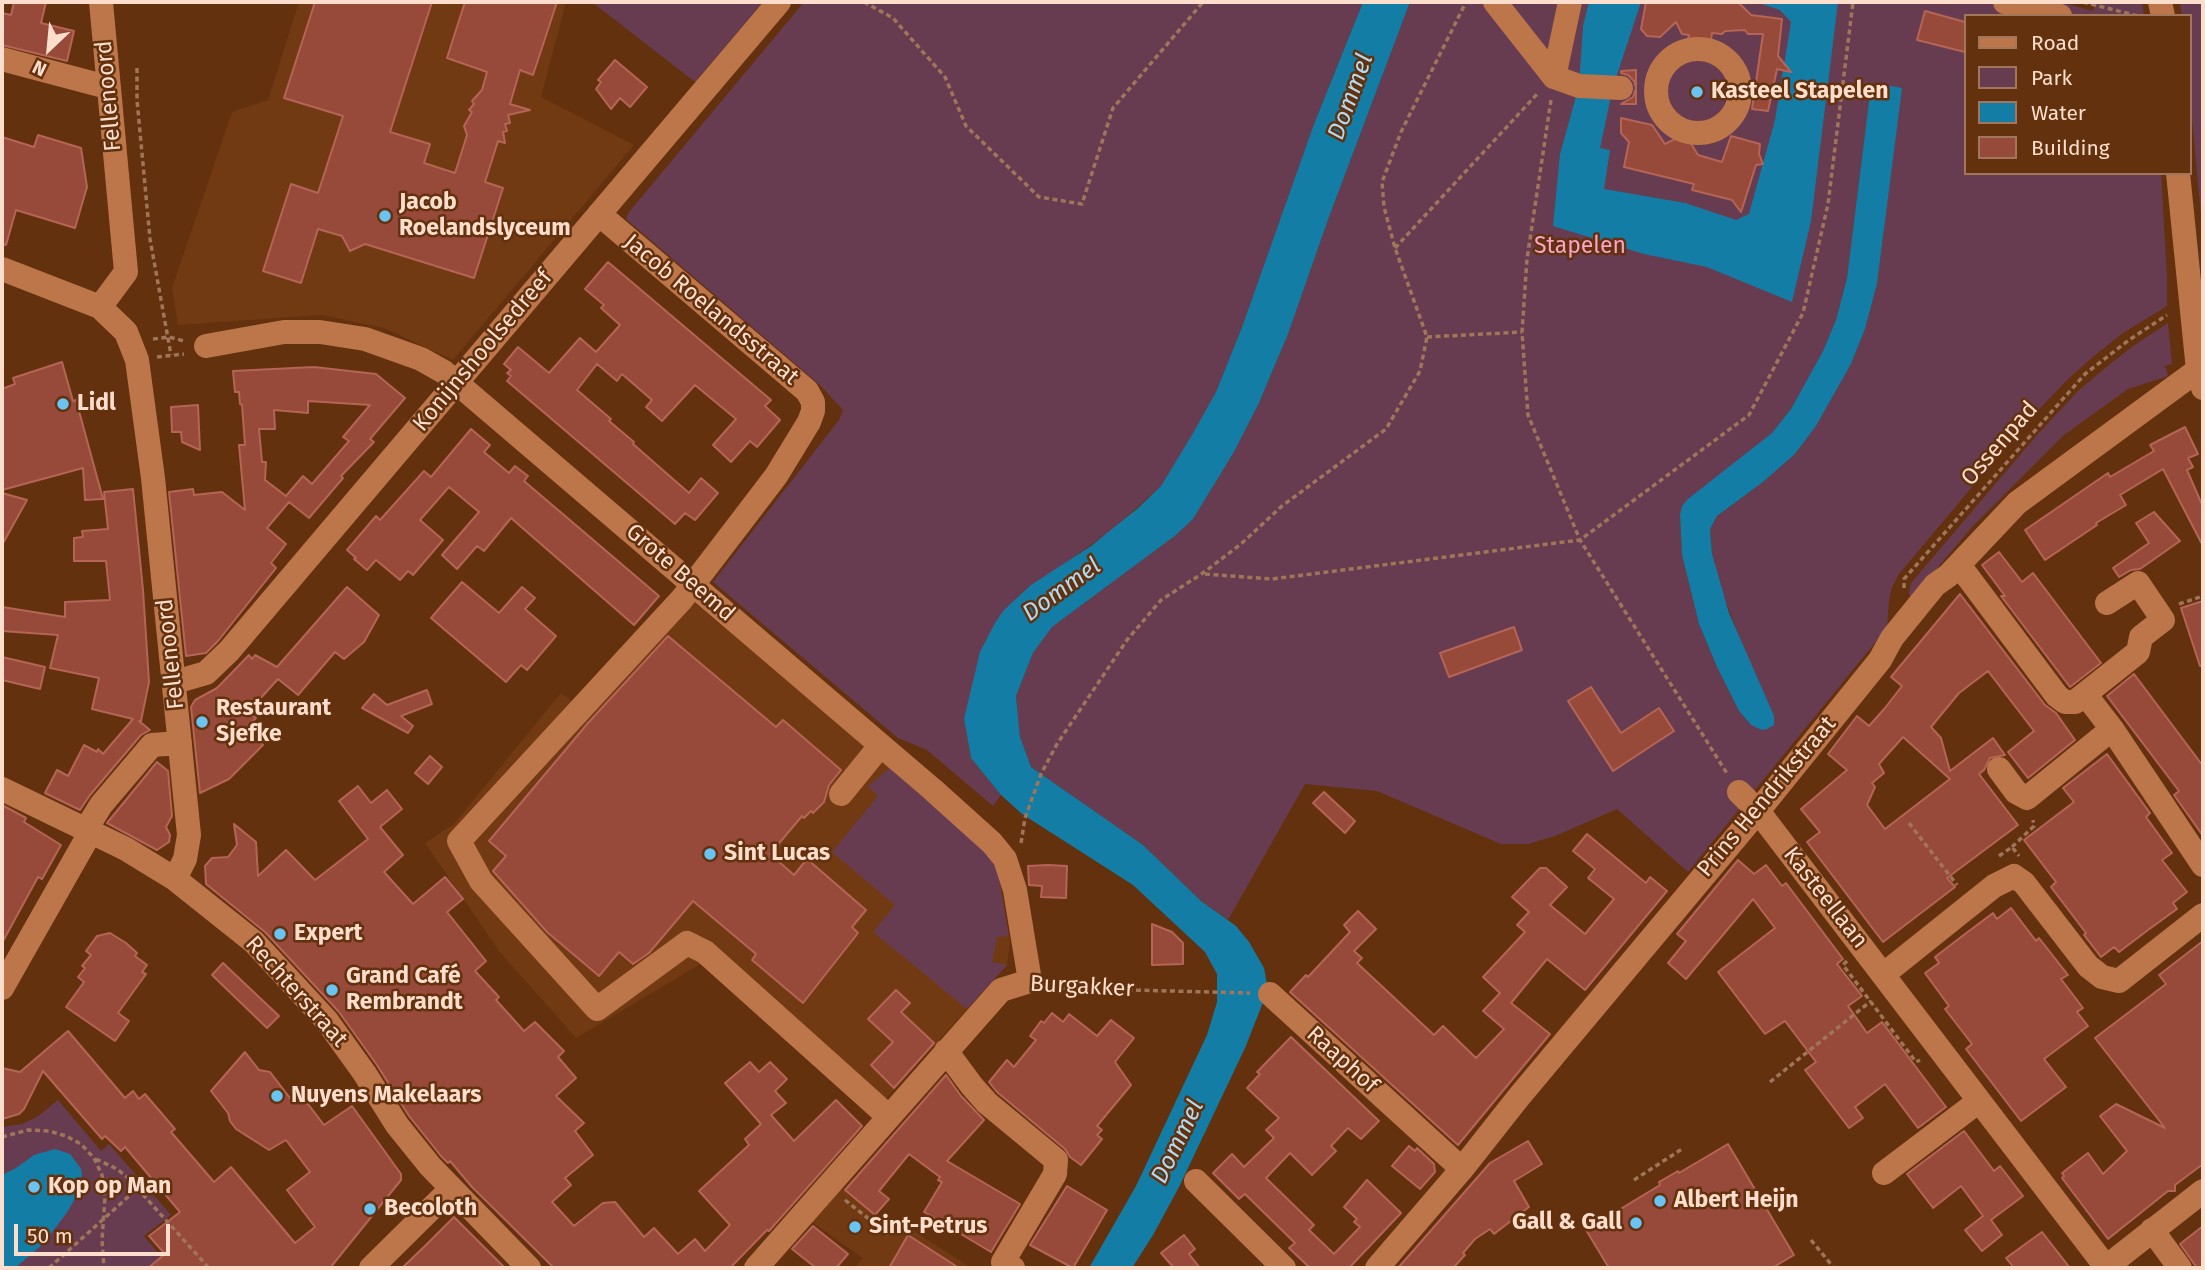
<!DOCTYPE html>
<html>
<head>
<meta charset="utf-8">
<style>
  body { margin:0 }
  #map { position:relative; width:2205px; height:1270px; overflow:hidden; background:#63310e; font-family:"Fira Sans",sans-serif }
  canvas { display:block }
  .frame { position:absolute; inset:0; border:4px solid #fddecc; pointer-events:none }
  .legend { position:absolute; left:1964px; top:14px; width:228px; height:161px; box-sizing:border-box; background:#63310e; border:2px solid #a1765a; margin:0; padding:9px 12px; list-style:none; font-size:21px; color:#fddecc }
  .legend li { display:flex; align-items:center; gap:14px; height:35px }
  .legend b { width:35px; border:2px solid #a1765a }
  .north { position:absolute; left:14px; top:14px; width:70px; height:70px; -webkit-text-stroke:5px #63310e; paint-order:stroke; rotate:206deg; font-size:19px; font-weight:700; line-height:28px; text-align:center; color:#fddecc }
  .north::after { content:''; display:block; margin:auto; width:24px; height:32px; background:#fddecc; clip-path:polygon(50% 0,100% 100%,50% 72%,0 100%) }
  .scale { position:absolute; left:14px; top:1224px; width:156px; height:32px; box-sizing:border-box; border:4px solid #fddecc; border-top:0; padding-left:9px; font-size:21px; line-height:24px; white-space:nowrap; color:#fddecc; -webkit-text-stroke:5px #63310e; paint-order:stroke }
</style>
</head>
<body>
<div id="map">
<canvas width="2205" height="1270"></canvas>
<div class="frame"></div>
<ul class="legend">
<li><b style="height:9px;background:#bc764a"></b>Road</li>
<li><b style="height:19px;background:#683c50"></b>Park</li>
<li><b style="height:19px;background:#137da6"></b>Water</li>
<li><b style="height:19px;background:#97493a"></b>Building</li>
</ul>
<div class="north">N</div>
<div class="scale">50 m</div>
</div>
<script>
const g = document.querySelector('canvas').getContext('2d');
g.lineJoin = 'round';
function fillPath(path, color) { g.fillStyle = color; g.fill(path, 'evenodd'); }
const toPath = rows => new Path2D(rows.map(r => 'M' + r).join(''));
function strokePath(path, color, width, dash) { g.strokeStyle = color; g.lineWidth = width; g.lineCap = dash ? 'butt' : 'round'; g.setLineDash(dash || []); g.stroke(path); }
function label(font, color, halo, rows, align = 'center') {
  g.font = font + ' "Fira Sans",sans-serif'; g.lineWidth = 5; g.setLineDash([]); g.textBaseline = 'middle'; g.strokeStyle = halo; g.fillStyle = color; for (const [text, x, y, turn = 0] of rows) {
    g.save(); g.translate(x, y); g.rotate((+turn || 0) * Math.PI / 180); g.textAlign = isNaN(turn) ? turn : align; if (halo) g.strokeText(text, 0, 0); g.fillText(text, 0, 0); g.restore();
  }
}
const built = toPath([
  [299,2,566,2,541,97,634,145,453,360,384,328,322,315,178,325,172,288,232,112,268,100],
  [680,590,890,768,998,872,1010,941,1007,965,872,1114,702,963,576,1038,499,951,425,843,454,824,561,693,580,707],
  [839,1187,896,1230,903,1224,971,1268,854,1268,863,1258,809,1220]
]);
const green = toPath([
  [592,2,763,2,695,82],
  [804,2,1363,2,1314,124,1242,327,1216,392,1192,436,1161,486,1113,529,1063,565,964,719,971,758,1001,795,993,806,927,750,898,738,713,582,839,420,843,410,820,385,626,219,629,212],
  [1410,2,2060,2,2093,11,2096,2,2142,2,2144,16,1965,16,1965,173,2161,173,2167,277,2167,306,2123,333,2094,356,2068,379,2025,424,1899,574,1892,587,1889,600,1887,628,1688,872,1617,809,1555,836,1528,844,1501,844,1377,791,1305,784,1228,920,1201,901,1143,845,1031,767,1020,737,1016,696,1033,653,1052,627,1176,535,1193,519,1234,452,1259,403,1288,334,1329,217],
  [1901,88,1877,284,1865,329,1851,364,1816,426,1795,454,1763,482,1717,516,1710,529,1712,554,1721,589,1741,642,1751,725,1739,711,1717,667,1699,624,1682,555,1680,515,1772,433,1791,409,1823,351,1836,320,1847,278,1870,93],
  [2180,2,2203,2,2203,237,2189,86,2189,16,2182,16],
  [2168,323,2172,364,2165,366,2168,376,2128,389,2064,435,1973,526,1911,599,1909,593,1911,583,2037,435,2078,391,2104,369,2133,346],
  [890,768,980,846,994,862,998,872,1009,936,997,937,992,962,1007,965,967,1009,873,932,895,905,832,852,878,796,868,786],
  [58,1100,101,1151,109,1144,171,1215,144,1236,171,1268,2,1268,2,1127,22,1124,37,1117]
]);
const water = toPath([
  [1363,2,1410,2,1329,217,1288,334,1259,403,1234,452,1193,519,1176,535,1052,627,1033,653,1016,696,1020,737,1031,767,1143,845,1201,901,1236,926,1249,942,1264,968,1267,984,1262,1005,1245,1048,1179,1187,1153,1235,1132,1268,1089,1268,1136,1186,1207,1035,1217,1002,1217,974,1205,952,1133,885,1022,814,1001,795,971,758,964,719,980,652,995,623,1004,610,1031,585,1091,546,1138,508,1161,486,1192,435,1216,392,1242,327,1314,124],
  [1589,2,1641,2,1613,87,1600,148,1610,150,1604,189,1685,203,1736,220,1749,214,1752,203,1775,120,1791,22,1780,10,1756,2,1838,2,1811,221,1792,302,1707,267,1644,254,1553,226,1560,154,1579,86,1583,26],
  [1880,84,1902,88,1877,284,1865,329,1851,364,1816,426,1795,454,1763,482,1717,516,1710,529,1712,554,1729,613,1774,716,1774,725,1767,729,1762,730,1751,725,1739,711,1717,667,1699,624,1682,555,1680,515,1682,506,1688,499,1772,433,1791,409,1823,351,1836,320,1847,278,1870,93,1872,88],
  [55,1149,70,1154,81,1169,82,1175,78,1193,68,1211,43,1244,15,1268,2,1268,2,1175,16,1168,34,1155]
]);
const building = toPath([
  [14,2,46,2,41,23,74,31,67,61,2,45,2,13,11,15,14,2],
  [315,2,432,2,390,132,430,144,424,163,455,173,467,135,464,126,472,112,469,110,474,104,472,101,482,90,487,72,447,58,465,2,557,2,533,75,520,70,510,104,530,110,508,115,510,123,505,124,507,131,503,132,505,143,498,141,485,182,503,188,474,278,365,244,350,251,342,236,318,229,301,283,263,271,291,184,318,193,343,116,284,98,315,2],
  [1646,2,1739,3,1751,15,1782,19,1778,56,1791,72,1777,69,1768,111,1752,109,1763,34,1748,34,1745,30,1725,31,1722,34,1712,33,1711,41,1688,39,1689,35,1682,34,1676,22,1660,37,1647,36,1641,29,1646,2],
  [1925,11,1965,22,1965,52,1917,40,1925,11],
  [615,60,647,87,630,107,620,98,611,109,596,89,601,82,598,80,615,60],
  [1636,70,1636,104,1621,104,1633,97,1636,88,1634,81,1628,75,1621,73,1621,71,1636,70],
  [1621,118,1652,125,1665,144,1681,136,1687,137,1698,155,1722,162,1731,136,1760,144,1759,154,1763,164,1756,165,1741,212,1732,200,1692,190,1694,184,1624,167,1629,142,1621,133,1621,118],
  [38,135,81,148,87,187,75,228,16,210,6,245,2,244,2,137,34,147,38,135],
  [608,262,771,400,765,406,780,420,757,447,750,441,731,462,713,445,736,419,695,385,662,421,646,407,652,400,622,374,617,381,597,364,577,390,611,419,609,421,634,442,633,444,689,493,701,478,718,493,695,520,685,513,675,524,507,381,511,376,507,373,511,370,504,364,518,347,549,373,580,338,596,352,620,325,601,308,604,305,585,289,608,262],
  [62,362,73,401,76,400,103,499,85,500,83,468,2,490,2,389,15,384,13,378,62,362],
  [314,367,376,374,405,398,370,439,374,442,341,476,343,478,309,518,289,502,267,528,286,544,271,563,276,568,218,641,206,653,186,656,169,492,193,489,194,495,222,492,245,510,239,445,245,445,242,405,240,404,239,392,235,392,233,371,314,367],
  [308,401,370,405,343,437,349,441,312,484,303,476,286,496,265,480,266,462,262,462,259,429,275,429,274,410,308,413,308,401],
  [198,405,200,450,182,442,181,432,172,432,171,407,198,405],
  [2185,427,2198,454,2188,458,2193,467,2187,470,2203,507,2203,546,2163,469,2120,495,2126,505,2096,523,2097,525,2045,560,2025,530,2108,473,2110,477,2154,451,2150,445,2185,427],
  [471,429,490,445,484,452,509,473,515,466,528,476,524,481,659,596,634,625,511,518,484,551,477,546,457,569,442,555,479,512,449,487,420,520,443,540,413,575,408,571,400,580,376,560,367,570,354,559,356,558,347,550,376,516,380,520,424,471,431,477,471,429],
  [133,489,143,590,149,682,141,721,139,721,150,730,141,735,90,795,80,810,45,793,57,770,68,776,84,745,97,752,98,749,103,754,133,719,92,709,99,678,50,668,58,635,2,631,2,607,65,617,65,602,110,600,106,561,74,561,74,538,83,537,82,531,108,529,104,492,133,489],
  [2,493,27,500,2,545,2,493],
  [2154,512,2180,541,2140,569,2131,570,2119,577,2113,568,2149,543,2136,523,2154,512],
  [1999,552,2022,582,2033,573,2101,663,2070,687,2001,596,2005,596,1982,565,1999,552],
  [462,582,499,613,522,587,535,598,525,609,556,636,527,670,521,665,506,682,431,618,462,582],
  [347,587,379,615,364,642,344,659,335,652,298,695,278,679,248,712,256,718,247,728,263,745,229,779,200,793,191,707,195,700,217,688,249,655,252,659,255,655,277,667,347,587],
  [1960,594,2045,705,2056,713,2075,740,2028,778,2008,752,2034,731,1988,671,1959,693,1931,727,1941,738,1950,771,1993,738,2005,755,1990,758,1984,770,1979,774,2018,825,1947,878,1955,887,1883,942,1807,842,1820,832,1801,809,1847,770,1828,754,1857,716,1869,726,1885,708,1902,686,1891,677,1960,594],
  [1903,737,1950,779,1885,829,1867,805,1875,787,1872,783,1884,773,1879,764,1903,737],
  [2203,601,2203,665,2200,666,2181,608,2203,601],
  [1514,627,1522,650,1449,677,1440,653,1514,627],
  [668,636,776,727,783,720,841,770,829,785,824,802,813,813,811,811,804,818,802,816,770,854,794,875,807,859,866,910,852,927,858,933,803,1003,752,960,756,954,693,901,649,953,633,964,619,952,599,976,547,932,493,871,506,856,489,841,588,723,668,636],
  [2,657,45,667,40,689,2,680,2,657],
  [2134,674,2203,766,2203,836,2174,795,2179,791,2107,696,2134,674],
  [1591,687,1621,733,1659,708,1674,731,1613,771,1568,701,1591,687],
  [427,690,432,704,401,716,413,726,408,733,362,708,374,694,387,705,427,690],
  [2107,754,2150,813,2146,817,2172,853,2162,860,2187,892,2173,903,2177,909,2148,930,2119,952,2114,947,2101,957,2084,935,2086,933,2051,887,2056,882,2024,840,2074,802,2063,788,2107,754],
  [430,756,442,767,428,784,415,773,430,756],
  [157,762,168,771,172,816,166,827,170,835,169,842,157,850,107,823,157,762],
  [358,786,371,803,387,790,402,809,380,827,403,855,384,872,413,904,445,877,463,899,447,912,486,961,475,971,499,997,496,1000,524,1031,535,1022,564,1051,558,1057,576,1078,556,1096,584,1123,575,1131,593,1155,565,1178,571,1185,552,1202,574,1226,603,1203,615,1202,644,1237,654,1228,678,1254,695,1239,705,1251,730,1225,699,1191,749,1145,745,1139,761,1124,725,1083,750,1062,759,1072,770,1062,787,1079,775,1091,786,1103,771,1115,794,1141,836,1100,862,1126,769,1231,767,1230,730,1268,554,1268,472,1187,450,1161,448,1163,441,1156,409,1116,377,1065,339,1012,316,987,265,932,206,884,205,866,212,858,228,857,237,845,234,824,256,842,258,876,286,850,315,880,368,839,339,801,358,786],
  [1324,792,1355,821,1345,833,1313,803,1324,792],
  [2,805,26,818,24,822,61,845,42,879,38,877,2,943,2,805],
  [1587,834,1646,883,1650,877,1667,891,1585,990,1547,959,1511,1003,1550,1034,1458,1145,1290,992,1306,975,1308,977,1350,932,1344,925,1358,911,1376,929,1354,951,1362,958,1357,963,1434,1035,1443,1026,1476,1058,1504,1029,1483,1011,1500,993,1483,977,1525,932,1517,925,1529,912,1512,897,1540,868,1546,868,1567,887,1550,905,1585,934,1614,899,1588,878,1595,869,1573,851,1587,834],
  [1738,860,1754,874,1766,865,1782,886,1786,883,1843,959,1837,964,1862,996,1848,1006,1867,1033,1882,1022,1946,1107,1918,1128,1885,1084,1855,1107,1863,1118,1849,1128,1805,1070,1816,1062,1785,1021,1765,1034,1718,972,1775,928,1753,899,1686,979,1668,963,1686,941,1677,934,1738,860],
  [1048,865,1067,866,1066,898,1041,897,1042,886,1029,885,1028,866,1048,865],
  [2011,908,2036,941,2039,938,2068,975,2061,979,2083,1008,2077,1012,2088,1026,2044,1059,2066,1087,2021,1121,1966,1049,1972,1044,1945,1009,1949,1006,1925,973,1939,963,1935,957,1965,934,1993,913,1997,919,2011,908],
  [1152,924,1172,932,1183,943,1183,964,1152,965,1152,924],
  [110,933,126,943,137,953,135,956,147,965,142,972,146,974,118,1013,129,1021,115,1041,66,1007,84,982,78,977,85,968,82,966,91,955,86,951,97,936,110,933],
  [2203,941,2203,1164,2175,1185,2175,1191,2168,1191,2108,1239,2062,1178,2064,1176,2062,1173,2088,1153,2103,1174,2127,1151,2100,1116,2116,1104,2165,1128,2095,1038,2166,984,2159,975,2203,941],
  [223,963,279,1016,267,1028,212,975,223,963],
  [896,990,910,1003,901,1012,934,1043,894,1088,871,1065,893,1042,868,1019,896,990],
  [1052,1013,1063,1022,1069,1014,1097,1036,1111,1020,1134,1038,1115,1062,1131,1085,1097,1126,1102,1130,1097,1135,1102,1139,1081,1165,1070,1157,1065,1149,997,1092,989,1082,1007,1060,1014,1067,1036,1040,1030,1036,1041,1021,1044,1023,1052,1013],
  [68,1031,125,1098,133,1091,139,1099,145,1094,175,1129,171,1132,214,1182,231,1167,295,1243,315,1227,287,1190,310,1172,286,1140,269,1150,236,1129,230,1121,228,1113,211,1091,245,1052,259,1070,270,1072,293,1102,308,1104,324,1125,352,1106,401,1174,401,1180,330,1268,148,1268,165,1254,149,1236,180,1212,125,1147,121,1151,105,1136,102,1139,43,1071,24,1109,19,1114,2,1119,2,1068,20,1072,68,1031],
  [1291,1037,1379,1121,1361,1139,1348,1128,1331,1146,1336,1151,1312,1175,1290,1153,1266,1178,1314,1225,1309,1230,1334,1254,1360,1227,1354,1222,1357,1219,1344,1207,1367,1180,1401,1213,1349,1268,1310,1268,1289,1248,1295,1243,1245,1194,1239,1199,1213,1173,1232,1154,1244,1167,1274,1138,1266,1130,1279,1118,1247,1088,1260,1074,1257,1072,1291,1037],
  [946,1075,961,1096,984,1120,947,1161,1020,1204,991,1252,924,1212,942,1182,938,1180,940,1177,909,1154,879,1191,889,1199,875,1215,845,1190,946,1075],
  [1964,1131,1994,1171,2000,1166,2023,1196,1991,1220,2002,1235,1982,1251,1965,1230,1983,1216,1961,1186,1933,1208,1907,1174,1964,1131],
  [1528,1141,1542,1164,1514,1181,1529,1207,1494,1234,1490,1229,1475,1239,1463,1253,1465,1255,1453,1268,1398,1268,1490,1163,1528,1141],
  [1728,1144,1794,1255,1772,1268,1609,1268,1586,1230,1660,1185,1659,1182,1678,1171,1679,1173,1728,1144],
  [1409,1146,1415,1151,1417,1148,1434,1164,1435,1172,1420,1189,1392,1166,1409,1146],
  [1067,1186,1107,1210,1073,1268,1030,1245,1067,1186],
  [454,1217,505,1268,402,1268,426,1245,454,1217],
  [813,1226,848,1254,836,1268,816,1268,792,1249,813,1226],
  [2203,1226,2203,1268,2197,1268,2180,1244,2203,1226],
  [2042,1232,2070,1268,2014,1268,2006,1258,2042,1232],
  [908,1235,959,1268,889,1268,908,1235],
  [1184,1235,1195,1249,1189,1254,1200,1268,1174,1268,1161,1253,1184,1235]
]);
const path = toPath([
  [864,2,893,18,945,77,966,126,1039,197,1082,204,1113,108,1203,2],
  [2083,2,2138,16],
  [137,68,137,100,150,239,171,355],
  [1551,100,1527,259,1522,332,1528,415,1580,540,1728,775],
  [1395,248,1539,92],
  [1427,337,1522,332],
  [153,339,169,337,184,341],
  [157,357,184,354],
  [1205,574,1272,579,1580,540,1749,415,1803,313,1828,204,1853,2],
  [1904,588,1904,579,2085,374,2129,340,2167,315],
  [2179,604,2203,596],
  [1909,823,1957,885],
  [1021,843,1025,818,1041,774,1057,744,1127,640,1161,600,1203,573,1241,544,1282,506,1386,429,1420,371,1427,337,1395,248,1384,207,1382,182,1401,132,1466,2],
  [2012,847,2034,826,2033,820],
  [1999,856,2012,847,2019,856],
  [1847,961,1843,965,1916,1062,1920,1060],
  [1051,988,1250,993],
  [1770,1082,1871,1001],
  [2,1137,28,1130,49,1131,66,1136,81,1144,94,1158,102,1175,105,1197,102,1240,104,1268],
  [96,1159,117,1169,128,1178,209,1268],
  [1634,1180,1682,1149],
  [845,1200,889,1235],
  [1811,1240,1834,1268],
  [49,1268,138,1188]
]);
const minor = toPath([
  [1495,2,1554,77],
  [2005,2,2060,16],
  [2160,2,2163,16],
  '1656 91a42 42 0 1 1 84 0a42 42 0 1 1-84 0Z',
  [2,59,107,87],
  [1554,77,1570,2],
  [1554,77,1579,86,1621,88],
  [2178,173,2198,370,2203,388],
  [599,214,807,391,813,402,813,411,809,422,776,476,682,599,459,841,481,881,597,1009,687,943,705,952,889,1117],
  [2,269,100,307,126,332,137,360,153,478,189,835,185,859,175,879],
  [100,307,126,272,101,2],
  [206,346,284,332,320,332,365,339,421,359,444,372,932,789,992,843,1005,859,1015,890,1030,981,1001,990,756,1268],
  [1959,565,2057,696,2065,702,2075,702,2138,652,2141,637,2163,620,2138,583,2107,603],
  [175,682,206,673,229,651,779,2],
  [2085,694,2112,729,2203,865],
  [1999,769,2016,792,2027,798,2112,729],
  [2,789,126,849,175,879,254,942,327,1021,365,1074,397,1125,430,1166,529,1268],
  [1739,792,1758,811,2106,1267],
  [841,794,880,746],
  [85,831,101,805,152,745,180,743],
  [1884,974,1994,886,2014,876,2024,883,2088,966,2102,977,2119,981,2203,915],
  [2,988,90,833],
  [1270,994,1462,1169],
  [946,1051,972,1086,987,1103,1056,1160,1055,1174,1003,1262,1013,1268],
  [1884,1173,1979,1101],
  [1196,1181,1284,1268],
  [2152,1230,2180,1268],
  [371,1268,451,1189],
  [1377,1268,1462,1169,1518,1098,1758,811,1880,660,1892,638,1935,585,1949,575,2017,503,2198,370],
  [2105,1268,2203,1191]
]);
const markers = [
  [1697,92,7,"#69c4f1"],
  [385,216,7,"#69c4f1"],
  [63,404,7,"#69c4f1"],
  [202,722,7,"#69c4f1"],
  [710,854,7,"#69c4f1"],
  [280,934,7,"#69c4f1"],
  [332,990,7,"#69c4f1"],
  [277,1096,7,"#69c4f1"],
  [34,1187,7,"#69c4f1"],
  [1660,1201,7,"#69c4f1"],
  [370,1209,7,"#69c4f1"],
  [1636,1223,7,"#69c4f1"],
  [855,1227,7,"#69c4f1"]
];
const poiNames = [
  ["Kasteel Stapelen",1711,92],
  ["Jacob",399,203],
  ["Roelandslyceum",399,229],
  ["Lidl",77,404],
  ["Restaurant",216,709],
  ["Sjefke",216,735],
  ["Sint Lucas",724,854],
  ["Expert",294,934],
  ["Grand Café",346,977],
  ["Rembrandt",346,1003],
  ["Nuyens Makelaars",291,1096],
  ["Kop op Man",48,1187],
  ["Albert Heijn",1674,1201],
  ["Becoloth",384,1209],
  ["Gall & Gall",1622,1223,"right"],
  ["Sint-Petrus",869,1227]
];
const streetNames = [
  ["Fellenoord",109,96,-95],
  ["Jacob Roelandsstraat",711,310,40],
  ["Konijnshoolsedreef",483,351,-50],
  ["Ossenpad",2000,444,-49],
  ["Grote Beemd",680,573,41],
  ["Fellenoord",171,654,-96],
  ["Prins Hendrikstraat",1767,797,-50],
  ["Kasteellaan",1825,898,52],
  ["Burgakker",1082,987,3],
  ["Rechterstraat",296,992,48],
  ["Raaphof",1342,1060,42]
];
const parkNames = [
  ["Stapelen",1580,247]
];
const waterNames = [
  ["Dommel",1351,97,-70],
  ["Dommel",1062,590,-36],
  ["Dommel",1178,1142,-64]
];
fillPath(built, '#713a13');
fillPath(green, '#683c50');
fillPath(water, '#137da6');
fillPath(building, '#97493a');
strokePath(building, '#b46555', 2);
strokePath(path, '#a07559', 3.5, [5, 3.5]);
strokePath(minor, '#bc764a', 24);
for (const [x, y, r, color] of markers) { const dot = new Path2D(); dot.arc(x, y, r, 0, 2 * Math.PI); g.fillStyle = color; g.fill(dot); strokePath(dot, '#63310e', 2.5); }
label('bold 23px', '#fddecc', '#63310e', poiNames, 'left');
label('23px', '#fddecc', '#63310e', streetNames);
label('23px', '#f7a2c7', '#63310e', parkNames);
label('italic 24px', '#b0dbf2', '#63310e', waterNames);
</script>
</body>
</html>
